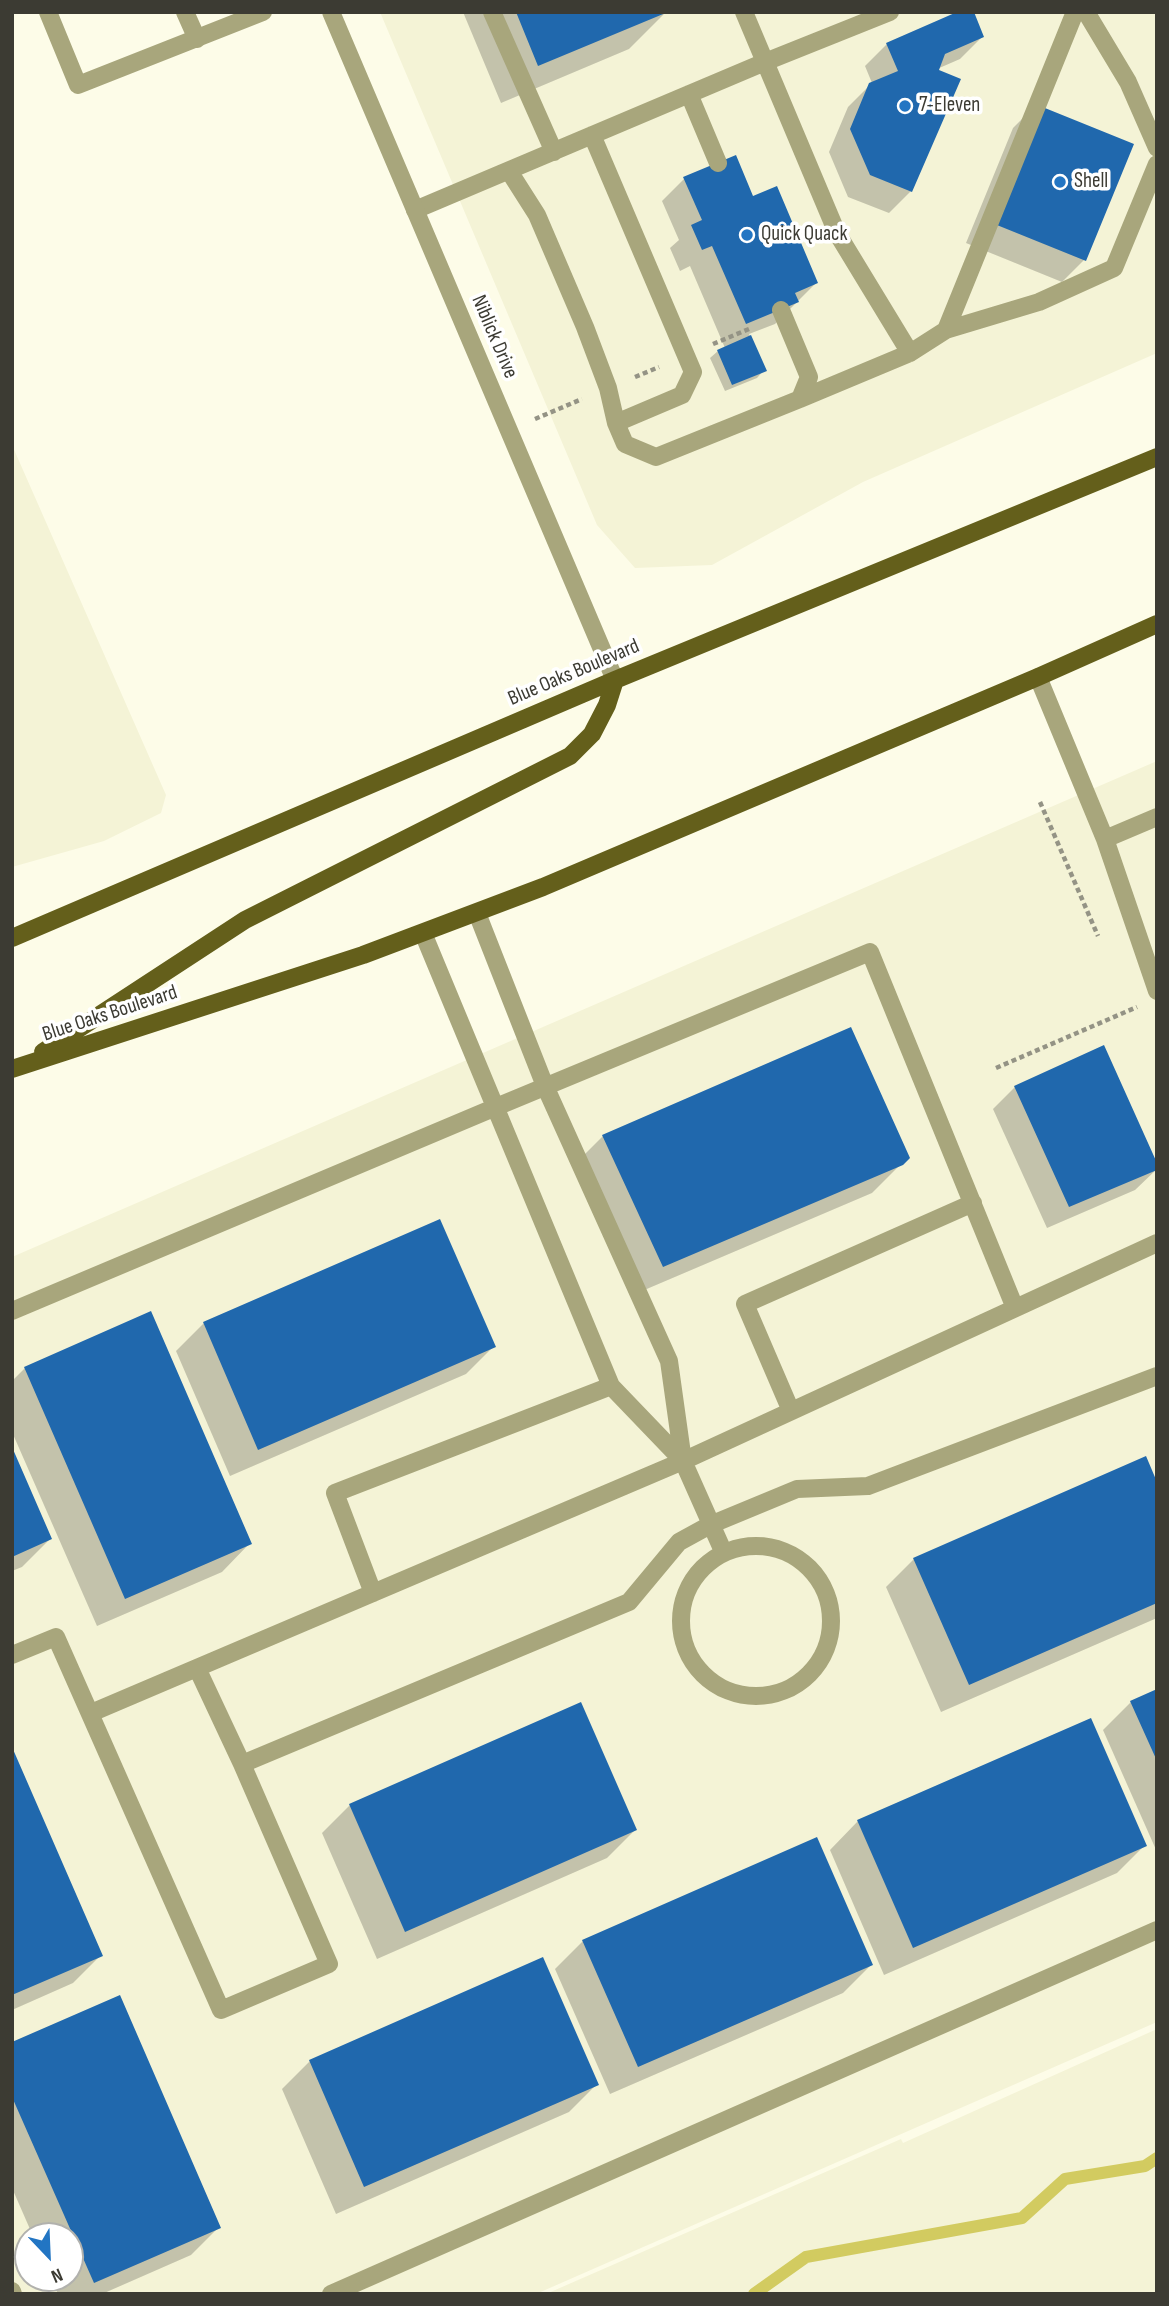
<!DOCTYPE html>
<html>
<head>
<meta charset="utf-8">
<style>
  body { margin:0 }
  #map { position:relative; width:1169px; height:2306px; overflow:hidden; background:#fdfce8; font-family:"Sofia Sans Condensed",sans-serif }
  canvas { display:block }
  .frame { position:absolute; inset:0; border:14px solid #3c3b33; pointer-events:none }
  .north { position:absolute; left:14px; top:2222px; width:70px; height:70px; box-sizing:border-box; background:#fff; border:2px solid #b1b1ad; border-radius:50%; rotate:157deg; font-size:19px; font-weight:700; line-height:28px; text-align:center; color:#3c3b33 }
  .north::after { content:''; display:block; margin:auto; width:24px; height:32px; background:#2275c3; clip-path:polygon(50% 0,100% 100%,50% 72%,0 100%) }
</style>
</head>
<body>
<div id="map">
<canvas width="1169" height="2306"></canvas>
<div class="frame"></div>
<div class="north">N</div>
</div>
<script>
const g = document.querySelector('canvas').getContext('2d');
g.lineJoin = 'round';
function fillPath(path, color) { g.fillStyle = color; g.fill(path, 'evenodd'); }
const toPath = rows => new Path2D(rows.map(r => 'M' + r).join(''));
function strokePath(path, color, width, dash) { g.strokeStyle = color; g.lineWidth = width; g.lineCap = dash ? 'butt' : 'round'; g.setLineDash(dash || []); g.stroke(path); }
function label(font, color, halo, rows, align = 'center') {
  g.font = font + ' "Sofia Sans Condensed",sans-serif'; g.lineWidth = 7; g.setLineDash([]); g.textBaseline = 'middle'; g.strokeStyle = halo; g.fillStyle = color; for (const [text, x, y, turn = 0] of rows) {
    g.save(); g.translate(x, y); g.rotate((+turn || 0) * Math.PI / 180); g.textAlign = isNaN(turn) ? turn : align; if (halo) g.strokeText(text, 0, 0); g.fillText(text, 0, 0); g.restore();
  }
}
const built = toPath([
  [380,12,1157,12,1157,353,863,482,712,565,635,568,597,525],
  [12,445,166,795,161,813,104,841,12,867],
  [1157,761,1157,2022,536,2294,12,2294,12,1257],
  [28,2236,70,2236,70,2278,28,2278],
  [1157,2029,1157,2294,546,2294,901,2139,903,2143]
]);
const shadow = toPath([
  [463,12,666,12,629,49,501,103],
  [982,37,960,59,937,69,911,191,889,213,848,197,829,152,848,107,872,83,865,66,887,44],
  [1035,106,1084,260,1062,282,966,243,1013,128],
  [684,179,753,198,816,283,775,324,749,334,764,370,757,378,725,391,710,358,718,351,725,348,690,266,680,271,670,248,679,240,662,201],
  [1015,1087,1157,1169,1135,1190,1047,1228,993,1109],
  [603,1136,907,1158,872,1193,635,1294,575,1164],
  [204,1323,494,1346,466,1374,230,1476,176,1351],
  [25,1368,250,1543,222,1572,97,1626,12,1432,12,1381],
  [12,1452,50,1539,22,1567,12,1571],
  [1157,1486,1157,1618,941,1712,886,1587,914,1559],
  [1157,1691,1157,1852,1103,1730,1131,1702],
  [1090,1720,1145,1845,1117,1873,884,1975,830,1850,858,1821],
  [12,1751,101,1955,73,1983,12,2010],
  [350,1805,635,1830,607,1858,377,1959,322,1833],
  [583,1941,871,1965,843,1993,610,2094,555,1969],
  [12,2044,219,2227,191,2255,102,2294,58,2294,51,2278,70,2278,70,2236,33,2236,12,2188],
  [310,2061,597,2084,569,2112,336,2214,282,2089]
]);
const stream = toPath([
  [754,2294,806,2257,1022,2218,1065,2179,1145,2166,1157,2158]
]);
const building = toPath([
  [516,12,668,12,538,66],
  [957,12,974,12,984,37,945,54,939,70,961,79,912,192,870,175,850,129,869,83,898,71,886,43],
  [1035,104,1134,144,1086,261,987,221],
  [736,155,753,196,777,186,818,283,795,293,799,302,746,324,712,246,702,250,691,225,702,220,683,177],
  [751,335,767,371,732,385,717,350],
  [851,1027,910,1158,903,1165,663,1267,602,1135],
  [1104,1045,1157,1163,1157,1170,1069,1207,1014,1086],
  [440,1219,496,1347,258,1450,203,1322],
  [151,1311,252,1544,125,1599,24,1367],
  [12,1447,52,1539,12,1557],
  [1146,1456,1157,1482,1157,1603,969,1685,913,1558],
  [1157,1689,1157,1761,1130,1701],
  [581,1702,637,1830,405,1932,349,1804],
  [1091,1718,1147,1846,913,1948,857,1820],
  [12,1747,103,1956,12,1995],
  [817,1837,873,1965,638,2067,582,1940],
  [543,1957,599,2085,364,2187,309,2060],
  [120,1995,221,2228,94,2283,12,2097,12,2042]
]);
const path = toPath([
  [713,344,749,329],
  [635,377,659,367],
  [535,419,582,399],
  [1040,802,1098,936],
  [996,1068,1137,1007]
]);
const lane = toPath([
  [48,12,78,85,263,12],
  [185,12,197,39],
  [492,12,554,152],
  [744,12,837,233,910,353],
  [1086,12,1128,82,1157,148],
  [689,94,718,163],
  [592,135,693,372,682,395,616,423],
  [509,171,537,215,585,327,608,388,616,423,625,444,656,457,800,399,809,377,781,310],
  [415,210,765,62,890,12],
  [946,330,1075,12],
  [800,399,910,353,946,330,1039,302,1114,268,1157,164],
  [1038,677,1105,839,1157,991],
  [1105,839,1157,817],
  [477,913,545,1086,669,1361,683,1461,723,1551],
  [423,933,611,1386,683,1461],
  [12,1311,496,1107,870,952,1015,1308],
  [791,1411,745,1304,973,1203],
  '681 1621a75 75 0 1 1 150 0a75 75 0 1 1-150 0Z',
  [373,1593,335,1493,611,1386],
  [12,1655,56,1637,221,2010,329,1964,242,1764,629,1602,679,1542,710,1525,797,1489,868,1486,1157,1376],
  [197,1668,242,1764],
  [91,1713,683,1461,1157,1243],
  [12,2291,13,2294],
  [331,2294,1157,1930]
]);
const street = toPath([
  [331,12,615,680]
]);
const primary = toPath([
  [12,938,615,680,1157,457],
  [43,1052,245,920,570,756,592,734,607,705,615,680],
  [12,1069,363,955,543,887,1038,677,1157,624]
]);
const markers = [
  [905,106,7,"#2275c3"],
  [1060,182,7,"#2275c3"],
  [747,235,7,"#2275c3"]
];
const poiNames = [
  ["7-Eleven",919,106],
  ["Shell",1074,182],
  ["Quick Quack",761,235]
];
const streetNames = [
  ["Niblick Drive",494,337,67],
  ["Blue Oaks Boulevard",574,673,-23],
  ["Blue Oaks Boulevard",110,1014,-18]
];
fillPath(built, '#f4f3d6');
fillPath(shadow, '#0003');
strokePath(stream, '#d2cb60', 12);
fillPath(building, '#2068ad');
strokePath(path, '#949385', 4.5, [5, 3.5]);
strokePath(lane, '#a8a67c', 18);
strokePath(street, '#a8a67c', 18);
strokePath(primary, '#645f1b', 18);
for (const [x, y, r, color] of markers) { const dot = new Path2D(); dot.arc(x, y, r, 0, 2 * Math.PI); g.fillStyle = color; g.fill(dot); strokePath(dot, '#fff', 2.5); }
label('21px', '#3c3b33', '#fff', poiNames, 'left');
label('21px', '#3c3b33', '#fff', streetNames);
</script>
</body>
</html>
